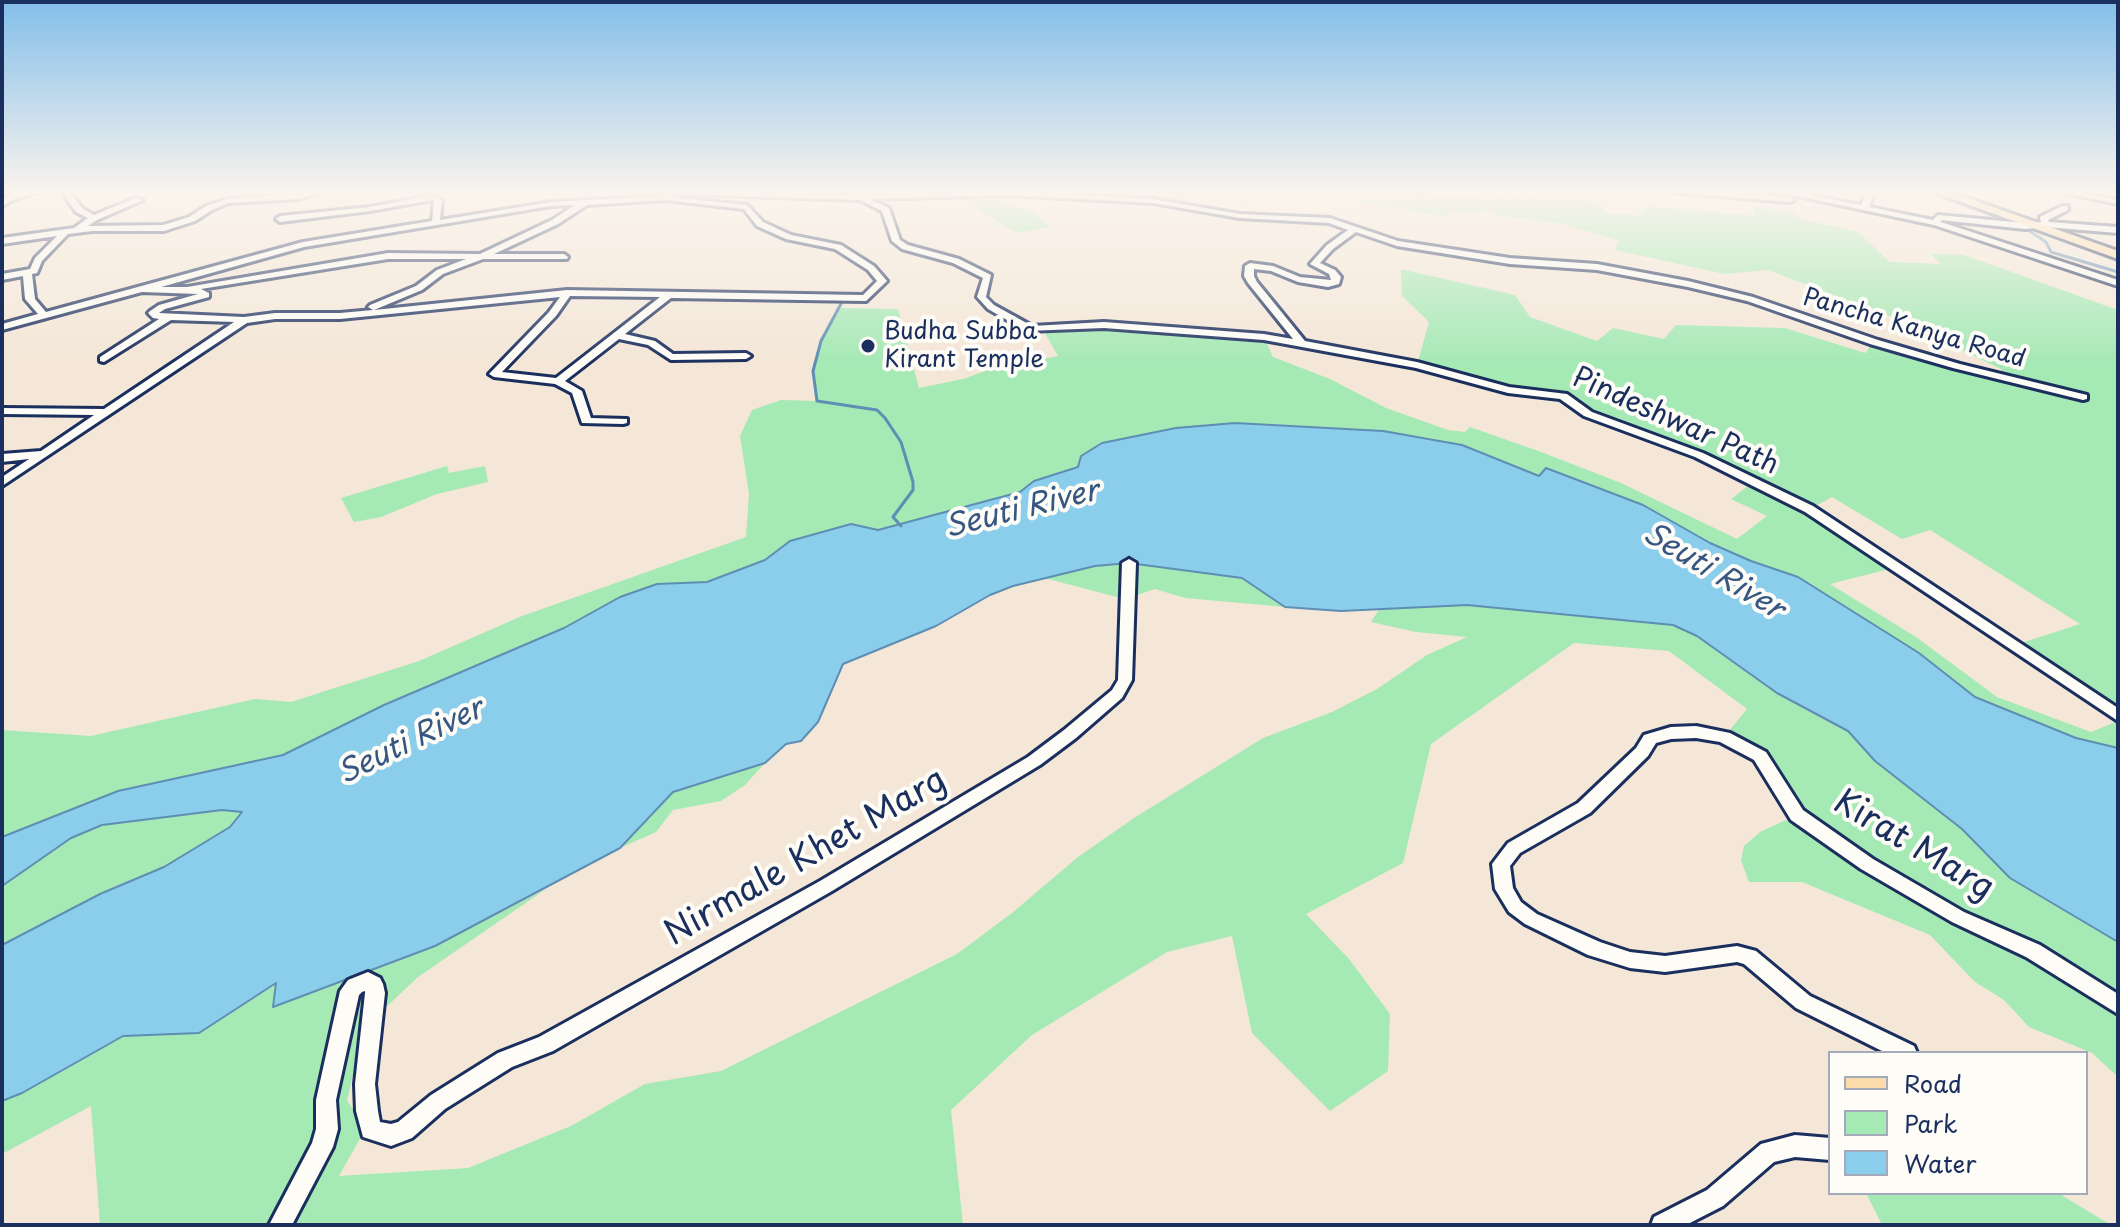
<!DOCTYPE html>
<html>
<head>
<meta charset="utf-8">
<style>
  body { margin:0 }
  #map { position:relative; width:2120px; height:1227px; overflow:hidden; background:#f4e7d8; font-family:"Playpen Sans",sans-serif }
  canvas { display:block }
  .frame { position:absolute; inset:0; border:4px solid #1b2f5e; pointer-events:none }
  .legend { position:absolute; left:1828px; top:1051px; width:260px; height:144px; box-sizing:border-box; background:#fdfcf7; border:2px solid #a3aaba; margin:0; padding:10px 14px; list-style:none; font-size:24px; color:#1b2f5e }
  .legend li { display:flex; align-items:center; gap:16px; height:40px }
  .legend b { width:40px; border:2px solid #a3aaba }
</style>
</head>
<body>
<div id="map">
<canvas width="2120" height="1227"></canvas>
<div class="frame"></div>
<ul class="legend">
<li><b style="height:10px;background:#fddcac"></b>Road</li>
<li><b style="height:22px;background:#a5e9b5"></b>Park</li>
<li><b style="height:22px;background:#8bceec"></b>Water</li>
</ul>
</div>
<script>
const g = document.querySelector('canvas').getContext('2d');
g.lineJoin = 'round';
function fillPath(path, color) { g.fillStyle = color; g.fill(path, 'evenodd'); }
const toPath = rows => new Path2D(rows.map(r => 'M' + r).join(''));
function strokePath(path, color, width, dash) { g.strokeStyle = color; g.lineWidth = width; g.lineCap = dash ? 'butt' : 'round'; g.setLineDash(dash || []); g.stroke(path); }
function label(font, color, halo, rows, align = 'center') {
  g.font = font + ' "Playpen Sans",sans-serif'; g.lineWidth = 8; g.setLineDash([]); g.textBaseline = 'middle'; g.strokeStyle = halo; g.fillStyle = color; for (const [text, x, y, turn = 0] of rows) {
    g.save(); g.translate(x, y); g.rotate((+turn || 0) * Math.PI / 180); g.textAlign = isNaN(turn) ? turn : align; if (halo) g.strokeText(text, 0, 0); g.fillText(text, 0, 0); g.restore();
  }
}
const green = toPath([
  [1133,191,1263,191,1248,204,1203,193,1179,205,1132,202,1136,192],
  [1284,191,1408,191,1441,196,1547,197,1600,202,1606,213,1641,216,1645,206,1755,216,1752,207,1795,212,1800,219,1858,232,1890,262,1941,264,1931,254,1964,255,2118,310,2118,716,2012,646,2080,624,1930,530,1902,539,1832,497,1810,509,1897,567,1830,584,1916,637,1997,697,2091,732,2118,721,2118,748,2076,738,1975,697,1919,653,1798,577,1751,561,1546,468,1540,476,1434,439,1383,431,1235,423,1176,428,1102,443,1081,456,1078,467,1034,481,1021,492,878,530,850,524,790,541,765,560,707,582,657,584,620,597,564,628,384,705,283,755,118,791,2,837,2,730,91,736,255,699,291,702,419,661,522,616,746,537,749,494,740,436,752,410,781,400,817,401,813,371,821,341,839,308,898,309,919,388,963,379,991,369,1058,356,1042,328,1080,326,1264,337,1273,357,1330,379,1386,408,1448,430,1465,432,1470,427,1541,452,1621,483,1737,539,1767,516,1731,499,1753,482,1699,455,1588,414,1563,396,1529,393,1417,365,1429,322,1402,296,1401,269,1515,295,1530,317,1597,341,1613,328,1664,339,1676,325,1785,328,1865,353,1874,342,2002,376,2001,369,1905,322,1768,270,1724,274,1615,250,1619,240,1554,222,1497,216,1492,211,1448,212,1447,217,1322,195],
  [991,192,997,200,1034,212,1050,227,1017,233,959,198],
  [447,466,449,473,485,466,488,482,437,494,381,517,354,522,341,498],
  [1129,563,1242,578,1285,607,1185,598,1155,589,1125,599,1044,578,1095,566],
  [1467,605,1673,625,1697,636,1777,693,1848,731,1875,761,2084,920,2118,942,2118,1077,2092,1053,2029,1027,2004,1000,1975,982,1930,935,1802,882,1749,882,1741,860,1744,846,1760,832,1797,815,1760,756,1724,737,1747,709,1669,651,1574,643,1431,744,1403,863,1306,914,1349,959,1390,1014,1388,1071,1330,1111,1252,1033,1232,936,1167,952,1032,1035,951,1110,963,1225,100,1225,91,1106,2,1154,2,1101,22,1093,123,1036,199,1033,278,983,274,1007,435,946,546,889,418,977,383,1010,355,1066,347,1101,367,1126,339,1176,468,1168,571,1126,645,1084,721,1071,957,954,1012,913,1078,857,1134,818,1263,738,1332,712,1377,689,1427,655,1467,637,1416,632,1371,622,1380,608],
  [765,763,745,785,721,801,673,810,656,832,620,848,673,792],
  [236,809,242,812,231,827,164,867,100,894,2,945,2,886,71,838,102,825],
  [1866,1193,2058,1193,2111,1225,1882,1225]
]);
const water = toPath([
  [1235,423,1383,431,1462,445,1539,476,1546,468,1643,505,1710,543,1751,561,1798,577,1919,653,1975,697,2076,738,2118,748,2118,942,2010,878,1962,829,1875,761,1848,731,1777,693,1697,636,1673,625,1467,605,1341,611,1285,607,1242,578,1129,563,1095,566,1013,586,990,595,936,626,843,664,818,722,801,741,786,744,765,763,673,792,620,848,435,946,273,1007,276,983,199,1033,123,1036,22,1093,2,1101,2,945,100,894,164,867,230,827,242,812,222,810,102,825,71,838,2,886,2,837,118,791,283,755,384,705,564,628,620,597,657,584,707,582,765,560,790,541,851,524,878,530,1020,492,1034,481,1078,467,1081,456,1102,443,1176,428,1235,423]
]);
const stream = toPath([
  [1926,191,2014,223],
  [2022,226,2046,242,2051,252,2118,272],
  [843,300,821,341,813,371,817,401,877,410,885,418,901,442,913,482,913,490,893,517,901,526]
]);
const street = toPath([
  [24,191,41,191,17,198,2,206,2,200,11,194,24,191],
  [61,191,69,191,82,208,94,215,136,198,143,200,97,220,88,226,163,225,189,217,206,206,227,199,325,191,299,199,228,203,212,210,195,221,164,231,92,231,68,234,42,261,37,273,32,274,35,299,46,312,303,242,432,221,434,201,432,200,370,211,280,222,276,219,280,216,370,207,433,195,442,200,440,220,551,202,663,196,664,191,672,191,671,197,747,205,763,222,791,235,841,245,874,266,887,281,866,301,671,298,625,334,655,341,673,354,746,353,751,356,746,359,671,360,648,345,619,339,565,381,582,391,591,418,627,419,627,423,623,424,582,423,572,393,555,384,494,377,489,374,549,312,560,297,340,319,275,319,247,323,2,486,2,477,29,459,2,462,2,454,41,451,94,415,2,414,2,408,104,409,234,322,171,320,104,362,100,361,100,357,159,319,153,318,148,313,150,311,159,305,198,294,142,292,2,330,2,324,38,314,25,299,23,276,2,280,2,274,30,269,35,258,57,236,2,244,2,238,74,228,88,218,76,212,61,191],
  [666,200,744,209,757,226,786,239,835,249,868,270,877,281,863,295,567,290,374,310,422,290,443,274,483,259,567,259,568,257,564,254,494,254,558,224,587,205,666,200],
  [575,205,552,220,480,254,388,253,187,287,161,287,304,247,551,206,575,205],
  [388,259,466,259,437,270,416,286,370,305,368,307,373,310,340,313,275,313,244,317,159,313,165,309,209,297,209,293,201,289,388,259],
  [570,296,660,297,556,378,502,372,556,316,570,296],
  [731,191,836,195,1023,191,1153,199,1240,214,1330,218,1398,241,1510,258,1597,264,1688,281,1753,297,1878,340,1960,364,2087,395,2087,399,2083,400,1953,368,1870,344,1747,301,1688,287,1597,270,1510,264,1397,246,1356,232,1333,249,1320,263,1335,270,1341,277,1339,284,1328,287,1298,282,1271,271,1254,269,1254,276,1257,282,1305,341,1417,362,1509,387,1567,394,1592,412,1703,453,1813,506,2118,708,2118,721,1805,512,1695,457,1584,416,1560,399,1508,393,1416,368,1264,340,1104,328,1026,331,988,309,979,299,977,297,983,278,953,263,902,249,892,241,882,211,860,200,684,194,680,192,731,191],
  [1008,195,1153,203,1240,218,1329,223,1348,230,1327,245,1310,264,1329,274,1331,280,1300,277,1273,266,1250,263,1245,266,1244,276,1248,283,1293,339,1264,334,1104,322,1032,326,994,305,986,297,991,275,959,259,908,245,900,240,889,208,869,199,1008,195],
  [1658,191,1729,191,1790,198,1794,200,1790,202,1658,191],
  [1774,191,1792,191,1861,205,1867,191,1875,191,1869,207,1933,220,1938,215,2025,223,2041,222,2040,217,2062,206,2068,206,2068,210,2048,220,2049,222,2118,227,2118,233,2046,227,2025,229,1941,220,1941,222,2118,280,2118,286,1934,225,1774,191],
  [2056,191,2075,191,2118,200,2118,204,2056,191],
  [1129,559,1136,563,1132,680,1122,698,1076,738,1040,765,832,891,553,1051,512,1067,445,1109,412,1138,391,1146,363,1137,356,1111,355,1084,365,993,365,991,362,992,359,995,336,1100,338,1129,333,1147,292,1225,269,1225,312,1143,316,1129,316,1100,340,991,348,980,368,972,380,978,383,984,385,993,375,1084,378,1111,380,1122,391,1124,398,1122,431,1095,498,1053,539,1037,820,881,1028,757,1064,730,1112,690,1118,680,1122,563,1129,559],
  [1696,726,1730,733,1766,752,1803,810,1873,859,1964,912,2040,945,2118,994,2118,1014,2026,957,1952,922,1861,869,1791,820,1754,760,1720,742,1696,738,1671,739,1656,743,1648,756,1590,813,1520,853,1510,866,1513,888,1521,902,1537,914,1600,942,1630,952,1665,956,1737,946,1756,951,1810,996,1914,1046,1917,1053,1886,1053,1796,1008,1744,964,1737,962,1665,972,1630,968,1588,955,1525,924,1509,912,1495,889,1492,864,1508,843,1578,803,1636,748,1644,735,1671,727,1696,726],
  [1795,1135,1830,1138,1830,1160,1795,1157,1774,1162,1723,1206,1686,1225,1651,1225,1654,1217,1707,1190,1761,1144,1795,1135]
]);
const primary = toPath([
  [1931,191,1948,191,2118,251,2118,259,1931,191]
]);
const markers = [
  [868,346,8,"#1b2f5e"]
];
const farStreetnames = [
  ["Pancha Kanya Road",1914,329,16]
];
const farPoinames = [
  ["Budha Subba",884,332],
  ["Kirant Temple",884,360]
];
const streetNames = [
  ["Pindeshwar Path",1675,422,24]
];
const waterNames = [
  ["Seuti River",1022,510,-14],
  ["Seuti River",1713,572,31],
  ["Seuti River",411,742,-26]
];
const nearStreetnames = [
  ["Kirat Marg",1913,846,31],
  ["Nirmale Khet Marg",806,858,-30]
];
fillPath(green, '#a5e9b5');
fillPath(water, '#8bceec');
strokePath(water, '#5e8eb3', 2);
strokePath(stream, '#5e8eb3', 3);
strokePath(street, '#1b2f5e', 6);
strokePath(primary, '#1b2f5e', 6);
fillPath(street, '#fdfcf7');
fillPath(primary, '#fddcac');
const sky = g.createLinearGradient(0, 0, 0, 363);
sky.addColorStop(0, '#83beea');
sky.addColorStop(0.53, '#faf4ed');
sky.addColorStop(1, '#faf4ed00');
g.fillStyle = sky;
g.fillRect(0, 0, 2120, 363);
for (const [x, y, r, color] of markers) { const dot = new Path2D(); dot.arc(x, y, r, 0, 2 * Math.PI); g.fillStyle = color; g.fill(dot); strokePath(dot, '#fdfcf7', 3); }
label('24px', '#1b2f5e', '#fdfcf7', farStreetnames);
label('24px', '#1b2f5e', '#fdfcf7', farPoinames, 'left');
label('28px', '#1b2f5e', '#fdfcf7', streetNames);
label('italic 30px', '#375782', '#fdfcf7', waterNames);
label('34px', '#1b2f5e', '#fdfcf7', nearStreetnames);
</script>
</body>
</html>
